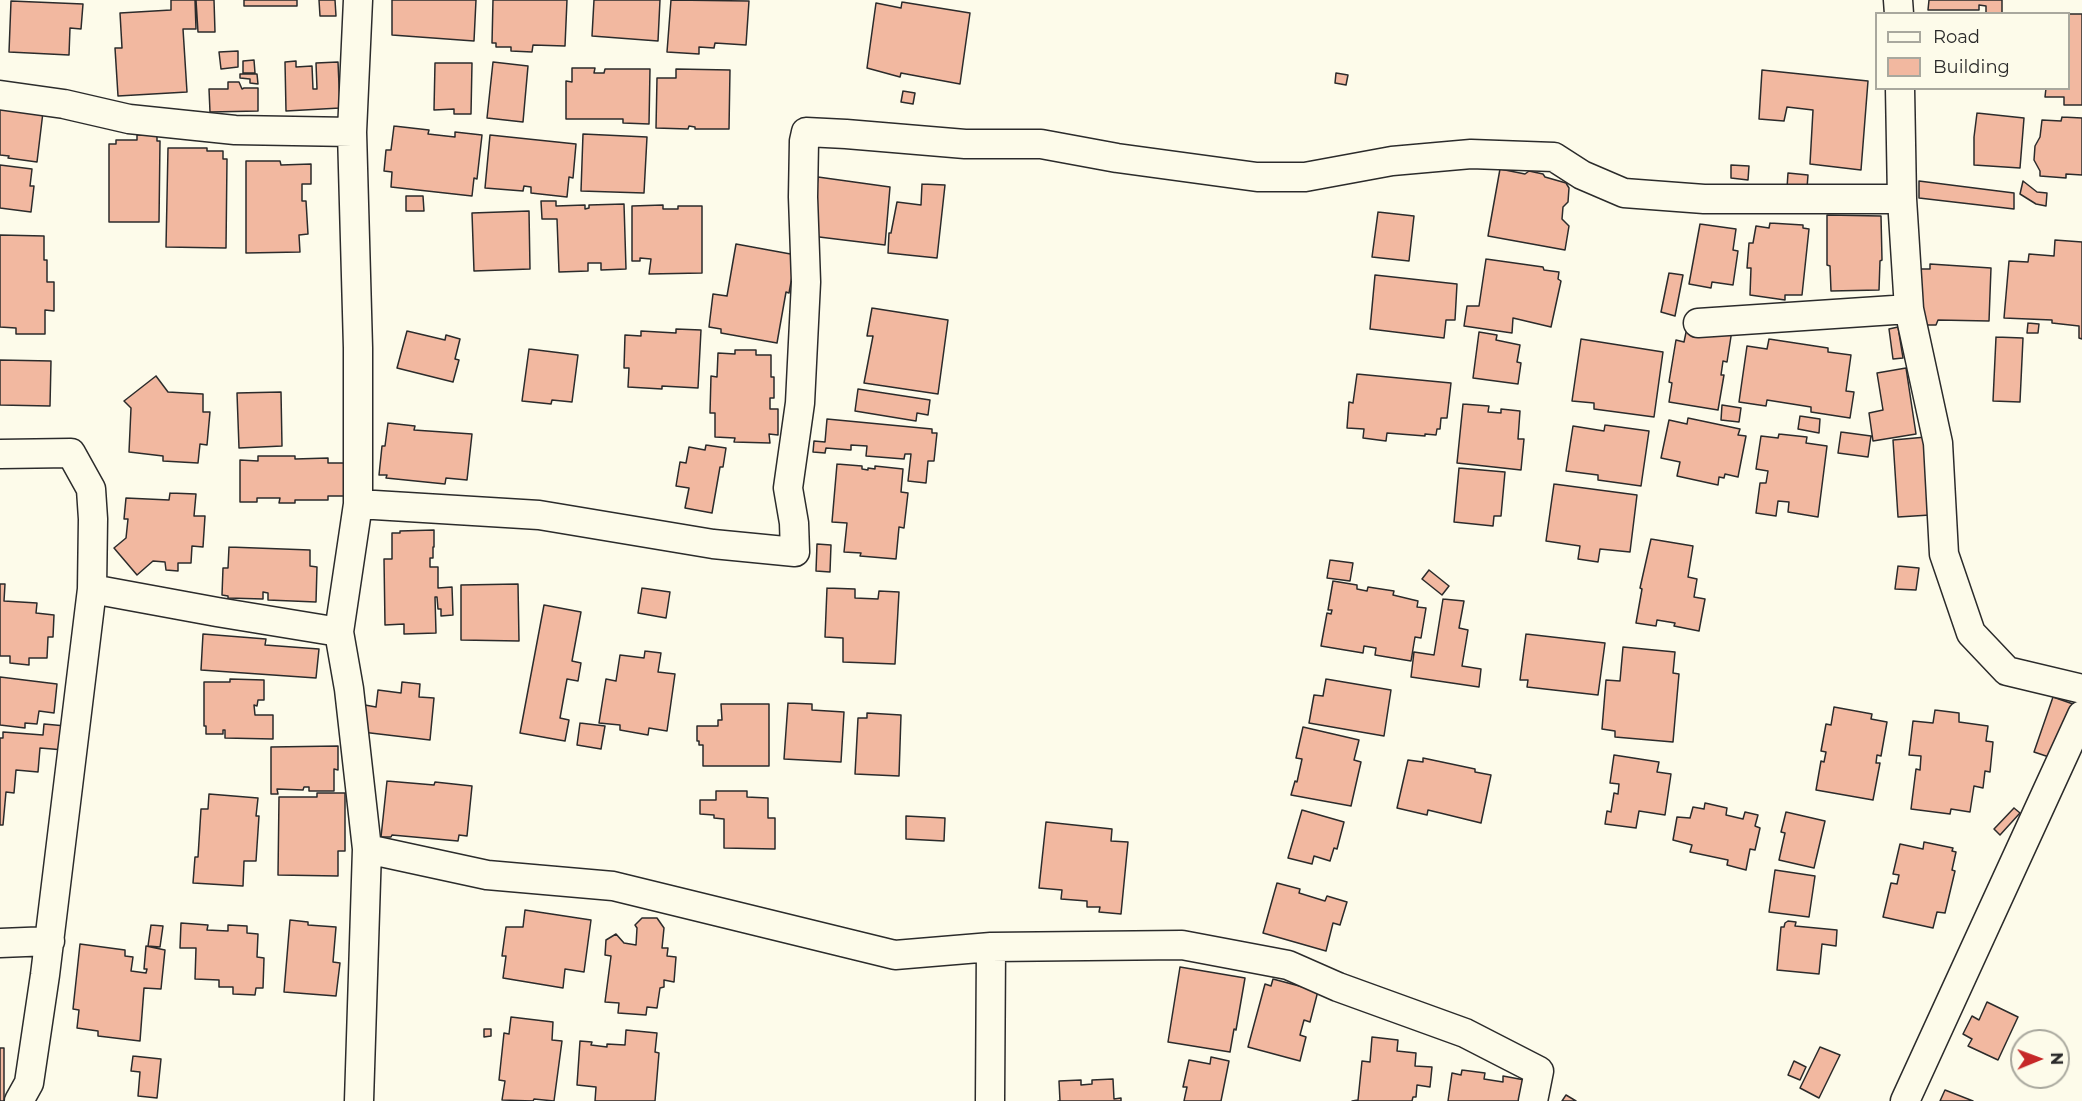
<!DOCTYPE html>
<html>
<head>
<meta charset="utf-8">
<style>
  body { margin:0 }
  #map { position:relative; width:2082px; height:1101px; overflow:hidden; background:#fdfbea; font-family:Montserrat,sans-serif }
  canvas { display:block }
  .legend { position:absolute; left:1875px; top:12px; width:195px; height:78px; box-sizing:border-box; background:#fdfbea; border:2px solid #a9a89e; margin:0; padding:8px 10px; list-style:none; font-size:18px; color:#2b2b2b }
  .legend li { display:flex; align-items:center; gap:12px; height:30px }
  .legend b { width:30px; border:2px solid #a9a89e }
  .north { position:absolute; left:2010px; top:1029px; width:60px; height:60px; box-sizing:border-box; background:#fdfbea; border:2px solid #a9a89e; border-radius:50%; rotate:89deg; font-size:16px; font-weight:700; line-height:24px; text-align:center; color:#2b2b2b }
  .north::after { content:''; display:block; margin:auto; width:21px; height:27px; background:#c62828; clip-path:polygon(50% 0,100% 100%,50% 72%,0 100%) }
</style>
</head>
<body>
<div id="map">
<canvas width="2082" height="1101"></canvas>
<ul class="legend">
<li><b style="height:8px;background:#fdfbea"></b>Road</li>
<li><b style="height:16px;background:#f2b8a0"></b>Building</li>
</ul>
<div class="north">N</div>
</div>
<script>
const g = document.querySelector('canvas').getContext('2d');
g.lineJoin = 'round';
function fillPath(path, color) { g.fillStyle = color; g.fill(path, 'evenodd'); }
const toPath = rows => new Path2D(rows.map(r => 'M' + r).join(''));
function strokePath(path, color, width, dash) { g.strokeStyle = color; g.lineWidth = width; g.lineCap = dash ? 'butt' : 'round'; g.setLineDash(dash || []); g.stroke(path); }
const building = toPath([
  [171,0,195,0,196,29,183,29,187,92,118,96,115,48,122,48,120,13,171,10,171,0],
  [196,0,214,0,215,32,198,32,196,0],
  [244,0,297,0,297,6,244,6,244,0],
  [319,0,335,0,336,16,320,16,319,0],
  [392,0,476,0,474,41,392,35,392,0],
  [493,0,567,0,565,46,533,45,532,52,511,51,511,47,496,47,496,43,492,43,493,0],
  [594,0,660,0,658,41,592,36,594,0],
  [671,0,749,1,746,45,715,43,714,48,699,47,699,54,667,52,671,0],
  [1929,0,2002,0,2002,14,1986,14,1986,6,1979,5,1979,10,1928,10,1929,0],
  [11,1,83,4,81,29,70,28,69,55,9,52,11,1],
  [902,2,970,13,960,84,901,73,900,77,867,68,876,3,901,8,902,2],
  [2068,14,2082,14,2082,105,2064,105,2064,97,2045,97,2046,88,2068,88,2068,14],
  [238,51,238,67,221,69,219,52,238,51],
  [254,60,255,73,243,73,243,61,254,60],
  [296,61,296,67,312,66,313,89,317,89,316,63,338,62,340,108,286,111,285,62,296,61],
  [493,62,528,66,523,122,487,118,493,62],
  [435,63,472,63,471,114,454,114,454,109,434,110,435,63],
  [572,68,595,68,594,73,604,73,605,69,650,69,649,124,623,123,623,119,566,119,566,81,572,82,572,68],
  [676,69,730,70,729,129,695,129,695,127,689,126,688,129,656,128,657,78,676,78,676,69],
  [1762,70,1868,81,1861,170,1810,164,1813,110,1787,107,1784,121,1759,119,1762,70],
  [1336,73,1348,75,1346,85,1335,83,1336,73],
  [240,74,257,74,258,84,250,83,250,79,240,78,240,74],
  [228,82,239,82,242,89,244,88,258,88,258,111,210,112,209,89,228,89,228,82],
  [903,91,915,93,913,104,901,102,903,91],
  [0,106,43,112,37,162,8,158,9,156,0,155,0,106],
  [1977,113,2024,118,2020,168,1974,165,1974,137,1977,113],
  [2062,117,2082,118,2082,175,2066,174,2066,178,2040,176,2040,171,2034,160,2035,146,2040,137,2042,120,2061,121,2062,117],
  [394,126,429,130,428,134,455,137,455,132,482,135,477,179,474,178,472,196,391,187,392,172,384,171,386,150,391,150,394,126],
  [583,134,647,137,644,193,581,191,583,134],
  [137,135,157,135,157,141,160,141,159,222,109,222,109,144,116,144,116,140,137,140,137,135],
  [490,135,576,144,573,178,569,177,567,197,531,193,531,187,524,186,523,191,485,188,490,135],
  [168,148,207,148,207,151,223,151,223,159,227,159,226,248,166,247,168,148],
  [246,161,280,161,281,165,311,164,311,184,302,184,302,201,306,201,308,234,299,235,300,252,246,253,246,161],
  [0,165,32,169,30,186,34,186,31,212,0,208,0,165],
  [1731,165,1749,166,1748,180,1731,178,1731,165],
  [1500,169,1525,174,1529,171,1543,174,1545,177,1566,183,1569,188,1568,202,1563,207,1562,219,1569,226,1565,250,1488,236,1500,169],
  [1788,173,1808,175,1807,188,1787,188,1788,173],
  [818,177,890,187,885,245,811,236,818,177],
  [1919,181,2014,193,2014,209,1919,198,1919,181],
  [2023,181,2037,192,2047,193,2046,206,2036,204,2020,194,2023,181],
  [922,184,945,185,937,258,888,253,889,233,891,233,897,202,921,205,922,184],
  [406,196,423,196,424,211,406,211,406,196],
  [541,201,556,201,556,206,585,205,585,209,589,208,589,205,624,204,626,269,601,270,601,263,588,263,588,271,559,272,557,219,542,219,541,201],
  [663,205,663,209,678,209,678,206,702,206,702,273,649,274,651,259,640,258,640,261,632,261,632,206,663,205],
  [529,211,530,269,474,271,472,213,529,211],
  [1378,212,1414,216,1409,261,1372,257,1378,212],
  [1827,215,1881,216,1882,260,1880,261,1879,290,1831,291,1830,266,1827,265,1827,215],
  [1770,223,1803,225,1803,228,1809,229,1802,295,1785,295,1785,300,1750,295,1751,268,1747,268,1749,243,1753,243,1756,226,1769,228,1770,223],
  [1700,224,1736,229,1733,250,1738,251,1733,285,1712,282,1711,288,1689,284,1700,224],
  [0,235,44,236,44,260,47,260,47,282,54,282,54,311,45,310,45,334,16,334,16,328,0,327,0,235],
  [2055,240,2082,242,2082,339,2079,338,2079,326,2052,323,2052,320,2004,318,2009,261,2028,262,2029,254,2054,256,2055,240],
  [736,244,796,255,789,293,786,292,777,343,721,333,721,329,709,327,713,294,727,296,736,244],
  [1486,259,1543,267,1544,270,1559,272,1558,279,1561,281,1551,327,1513,318,1512,333,1464,326,1467,306,1479,306,1486,259],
  [1930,264,1991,268,1989,321,1938,320,1936,325,1919,325,1920,269,1930,269,1930,264],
  [1669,273,1683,275,1675,316,1661,312,1669,273],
  [1375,275,1457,284,1455,320,1446,320,1444,338,1370,329,1375,275],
  [872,308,948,320,938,394,864,383,873,336,867,336,872,308],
  [1688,323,1732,330,1727,362,1723,361,1721,375,1724,375,1718,410,1669,402,1672,383,1669,382,1676,340,1684,342,1688,323],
  [2028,323,2039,324,2038,333,2027,333,2028,323],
  [1898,327,1903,358,1893,359,1889,329,1898,327],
  [676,329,701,330,698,388,662,386,662,389,628,387,629,368,624,368,625,335,641,336,641,331,676,333,676,329],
  [407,331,445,340,446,335,460,339,455,359,459,360,453,382,397,368,407,331],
  [1479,332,1497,335,1496,340,1520,345,1517,362,1521,363,1518,384,1473,378,1479,332],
  [1996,337,2023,338,2020,402,1993,401,1996,337],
  [1581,339,1663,352,1654,417,1594,409,1594,403,1572,401,1581,339],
  [1769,339,1828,348,1828,352,1851,355,1846,391,1854,392,1850,418,1811,412,1811,407,1767,400,1766,406,1739,402,1747,346,1767,349,1769,339],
  [529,349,578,355,572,402,552,400,551,404,522,401,529,349],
  [735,350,756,350,756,355,771,355,771,377,774,377,774,398,770,398,770,409,778,409,778,435,769,434,770,443,734,442,735,438,715,437,715,413,710,413,711,376,717,377,718,353,735,354,735,350],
  [0,360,51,361,50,406,0,405,0,360],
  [1906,368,1916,434,1873,441,1869,413,1883,410,1877,373,1906,368],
  [1357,374,1451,383,1447,418,1441,418,1440,429,1437,429,1436,435,1425,434,1425,436,1387,433,1386,441,1363,438,1364,429,1347,428,1349,402,1353,403,1357,374],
  [156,376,168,392,203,394,203,412,210,412,207,445,200,444,198,463,163,461,163,456,129,452,131,408,124,401,156,376],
  [858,389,930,400,928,415,917,413,916,421,855,411,858,389],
  [281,392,282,446,239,448,237,393,281,392],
  [1463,404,1489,406,1488,412,1501,413,1501,409,1520,411,1518,439,1524,439,1521,470,1457,463,1463,404],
  [1722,405,1741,408,1739,422,1721,420,1722,405],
  [1800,416,1820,419,1819,433,1798,429,1800,416],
  [1688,418,1740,429,1738,435,1746,436,1738,477,1725,474,1724,478,1719,477,1718,485,1677,476,1680,462,1661,458,1669,420,1687,424,1688,418],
  [827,419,932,429,932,433,937,433,934,461,928,461,926,483,908,481,911,454,905,454,904,459,866,456,867,446,851,445,851,450,826,448,825,453,813,452,814,441,825,442,827,419],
  [388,423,415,426,414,430,472,434,467,480,446,478,445,484,386,478,387,475,379,475,382,446,385,446,388,423],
  [1605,425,1649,431,1641,486,1598,480,1598,475,1566,471,1573,426,1604,431,1605,425],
  [1841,432,1871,436,1868,457,1838,453,1841,432],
  [1779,434,1807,437,1806,443,1827,446,1818,517,1788,512,1789,502,1778,501,1776,516,1756,513,1760,483,1766,483,1768,471,1756,469,1761,436,1778,438,1779,434],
  [1926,437,1930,515,1898,517,1893,440,1926,437],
  [706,445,726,448,723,467,720,467,712,513,685,508,689,488,676,486,680,462,686,463,689,447,705,450,706,445],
  [258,456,295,456,295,459,328,458,328,463,344,463,344,496,328,496,328,500,295,500,295,503,279,503,280,498,257,498,257,502,240,502,240,460,258,461,258,456],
  [837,464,862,466,862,469,868,470,868,468,875,469,875,466,903,469,901,492,908,493,904,528,899,527,896,559,860,556,861,553,844,552,847,523,832,522,837,464],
  [1459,468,1505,472,1501,516,1494,516,1493,526,1454,522,1459,468],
  [1554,484,1637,495,1630,552,1600,549,1598,562,1578,559,1580,546,1546,541,1554,484],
  [170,493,196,494,194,516,205,516,203,547,192,546,191,563,178,563,178,571,166,570,165,562,153,561,137,575,114,548,126,538,128,519,124,519,126,498,169,500,170,493],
  [434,530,434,547,433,547,433,558,430,558,430,567,438,567,438,588,452,587,453,615,441,616,441,609,438,609,437,597,435,597,436,633,404,634,404,624,385,625,384,559,392,559,392,533,400,533,400,531,434,530],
  [1651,539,1693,546,1688,577,1697,579,1694,597,1705,599,1699,631,1674,626,1675,623,1657,620,1656,626,1636,623,1642,589,1640,588,1651,539],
  [817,544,831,545,830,572,816,571,817,544],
  [229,547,310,550,310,566,317,567,316,602,268,600,268,593,263,592,263,599,228,598,228,596,222,595,223,568,228,568,229,547],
  [1330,560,1353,563,1350,581,1327,578,1330,560],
  [1898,566,1919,568,1916,590,1895,589,1898,566],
  [1429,570,1449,586,1442,595,1422,579,1429,570],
  [1333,581,1357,585,1357,589,1367,591,1368,587,1394,591,1393,595,1418,601,1417,607,1426,608,1421,638,1415,637,1411,661,1375,655,1376,648,1364,646,1363,653,1321,646,1327,613,1331,614,1332,610,1328,610,1333,581],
  [0,584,5,584,4,601,37,603,36,613,54,615,53,637,48,637,47,658,29,658,29,665,10,663,10,656,0,656,0,584],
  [518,584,519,641,461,640,461,585,518,584],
  [642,588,670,592,666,618,638,613,642,588],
  [827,588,855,589,855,598,878,599,879,591,899,592,895,664,843,662,843,638,825,637,827,588],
  [1443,599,1464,601,1459,628,1468,630,1462,666,1481,669,1479,687,1411,677,1414,652,1434,655,1443,599],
  [544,605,581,612,572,661,581,663,578,681,567,679,560,718,569,720,565,741,520,733,544,605],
  [203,634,266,639,265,645,319,649,316,678,201,670,203,634],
  [1526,634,1605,643,1598,695,1527,687,1528,680,1520,680,1526,634],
  [1623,647,1675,652,1673,673,1679,674,1673,742,1615,737,1615,731,1602,729,1606,680,1620,681,1623,647],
  [645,651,661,653,658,672,675,674,667,731,649,728,648,735,620,730,620,725,599,723,606,679,616,681,620,655,644,658,645,651],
  [0,677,57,684,54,713,39,711,37,724,25,723,25,728,0,725,0,677],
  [230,679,264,680,264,700,258,700,257,706,254,705,255,715,273,715,273,739,225,738,225,730,223,730,223,734,206,734,206,726,204,726,204,682,230,682,230,679],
  [1326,679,1391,690,1384,736,1309,723,1314,695,1323,696,1326,679],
  [402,682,420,684,419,697,434,698,430,740,362,732,365,705,376,707,378,690,401,693,402,682],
  [2053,697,2073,704,2055,759,2034,752,2053,697],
  [788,703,812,704,812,710,844,712,841,762,784,759,788,703],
  [721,704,769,704,769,766,703,766,703,745,699,745,699,741,697,741,697,726,718,726,718,720,722,720,721,704],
  [1834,707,1872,714,1871,719,1887,722,1881,756,1877,755,1876,763,1880,763,1873,800,1816,790,1821,761,1824,762,1826,752,1821,751,1826,724,1831,725,1834,707],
  [1935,710,1959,713,1959,722,1988,726,1986,741,1993,742,1990,772,1985,771,1983,788,1974,786,1970,812,1951,809,1950,814,1911,809,1916,769,1920,770,1921,756,1909,755,1913,721,1933,723,1935,710],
  [867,713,901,715,899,776,855,774,858,718,867,718,867,713],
  [580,723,605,726,601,749,577,745,580,723],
  [44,724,66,726,64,750,40,748,38,772,16,770,14,793,6,792,3,825,0,825,0,738,3,738,3,732,43,735,44,724],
  [1303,727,1359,740,1354,760,1361,762,1351,806,1291,795,1295,781,1297,782,1302,759,1296,758,1303,727],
  [338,746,338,770,334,769,334,791,309,791,309,787,304,787,303,790,277,789,278,794,271,794,271,747,338,746],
  [1614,755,1659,762,1657,772,1671,774,1665,815,1639,811,1636,828,1605,824,1607,811,1611,812,1614,793,1618,794,1619,784,1610,783,1614,755],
  [1423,758,1475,769,1475,772,1491,775,1481,823,1428,810,1427,815,1397,808,1408,760,1423,762,1423,758],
  [387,781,434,785,435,782,472,786,467,836,459,835,458,841,392,835,391,837,381,837,387,781],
  [716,791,747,791,747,797,768,798,768,818,775,818,775,849,724,848,724,819,714,818,714,815,700,814,700,800,716,800,716,791],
  [317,793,345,793,345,851,338,851,338,876,278,875,279,797,317,797,317,793],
  [209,794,258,798,256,816,259,816,256,861,244,861,243,886,193,883,195,857,198,857,201,809,208,809,209,794],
  [1705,803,1727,808,1726,815,1743,819,1745,812,1758,815,1755,826,1760,828,1755,850,1750,849,1746,870,1727,865,1728,860,1690,852,1692,845,1673,840,1677,817,1690,818,1693,807,1704,809,1705,803],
  [2014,808,2020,813,2000,835,1994,829,2014,808],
  [1302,810,1344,822,1337,849,1334,848,1330,861,1314,856,1312,864,1288,858,1302,810],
  [1786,812,1825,821,1814,868,1779,860,1785,833,1781,832,1786,812],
  [906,816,945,818,944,841,906,839,906,816],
  [1046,822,1112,829,1111,841,1128,842,1121,914,1099,912,1100,907,1087,907,1087,901,1061,899,1062,890,1039,888,1046,822],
  [1924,842,1953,848,1952,851,1956,852,1952,870,1955,871,1945,913,1937,912,1933,928,1883,917,1891,883,1897,884,1899,875,1893,874,1900,844,1923,849,1924,842],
  [1775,870,1815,876,1809,917,1769,912,1775,870],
  [1277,883,1300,889,1299,893,1325,901,1327,896,1347,902,1340,925,1333,923,1326,951,1263,933,1277,883],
  [525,910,591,920,584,972,565,969,563,988,503,978,506,956,502,956,506,927,523,927,525,910],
  [642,918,657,918,664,928,662,948,668,948,667,956,676,957,674,982,664,980,664,987,660,988,657,1008,647,1007,646,1015,618,1013,619,1003,605,1002,611,956,605,955,606,940,616,934,624,943,636,945,637,928,635,925,642,918],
  [290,920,308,922,308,925,336,927,333,962,340,963,336,996,284,992,290,920],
  [1788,921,1796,922,1795,926,1837,930,1836,946,1822,944,1819,974,1777,970,1781,927,1784,927,1785,923,1788,921],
  [181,923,208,925,207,930,228,931,228,925,247,926,247,933,258,934,257,957,264,958,263,988,256,988,255,995,233,994,233,987,219,987,219,980,195,979,196,948,180,948,181,923],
  [151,925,163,926,160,947,148,946,151,925],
  [80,944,125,950,125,956,133,957,131,971,146,973,147,969,144,969,146,946,165,950,161,989,144,988,140,1041,98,1036,98,1031,77,1028,79,1010,73,1009,80,944],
  [1180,967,1245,978,1236,1030,1234,1029,1230,1052,1168,1042,1180,967],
  [1273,979,1318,991,1310,1022,1304,1020,1300,1035,1306,1037,1300,1061,1248,1047,1265,984,1271,986,1273,979],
  [1987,1002,2018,1017,1998,1060,1968,1046,1972,1039,1963,1034,1972,1016,1979,1020,1987,1002],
  [511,1017,553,1022,552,1040,562,1041,554,1101,534,1099,533,1101,502,1100,505,1081,499,1080,504,1033,509,1034,511,1017],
  [484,1029,491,1029,491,1036,484,1037,484,1029],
  [626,1030,657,1033,655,1052,659,1053,655,1101,595,1101,596,1087,577,1085,580,1041,592,1042,591,1045,607,1047,607,1044,625,1045,626,1030],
  [1372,1037,1398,1040,1397,1051,1416,1053,1415,1066,1432,1067,1430,1087,1417,1085,1416,1097,1413,1097,1412,1101,1352,1101,1358,1100,1362,1061,1370,1062,1372,1037],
  [1820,1047,1840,1055,1819,1098,1800,1088,1820,1047],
  [0,1048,4,1048,4,1101,0,1101,0,1048],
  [133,1056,161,1059,157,1098,138,1096,140,1072,131,1071,133,1056],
  [1211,1057,1229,1061,1221,1101,1184,1101,1187,1087,1183,1087,1189,1060,1210,1064,1211,1057],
  [1794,1061,1806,1067,1800,1080,1788,1075,1794,1061],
  [1462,1070,1485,1073,1484,1079,1503,1082,1503,1076,1530,1081,1527,1101,1448,1101,1452,1073,1461,1075,1462,1070],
  [1113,1079,1114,1099,1121,1098,1121,1101,1058,1101,1060,1101,1059,1081,1081,1080,1081,1085,1092,1084,1092,1080,1113,1079],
  [1945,1090,1973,1101,1940,1101,1945,1090],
  [1566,1095,1576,1101,1562,1101,1566,1095]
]);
const minor = toPath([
  [358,0,352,132,358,348,358,504,339,632,349,689,367,849,359,1101],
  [1898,0,1899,14],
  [1900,88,1902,199,1909,309,1938,443,1944,554,1971,633,2007,671,2082,689],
  [0,95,64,104,129,119,235,130,352,132],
  [1698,323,1909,309],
  [0,454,71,453,91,489,93,519,92,589,45,975,29,1083,19,1101],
  [358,504,539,515,713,544,795,552,794,523,788,488,800,403,806,282,803,197,804,141,806,132,846,134,965,144,1041,144,1117,158,1257,177,1305,177,1392,161,1471,154,1554,157,1582,175,1624,193,1704,199,1902,199],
  [92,589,217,612,339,632],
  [367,849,487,875,613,886,895,955,991,947,1182,945,1288,965,1338,987,1465,1033,1539,1071,1533,1101],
  [0,943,50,941],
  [990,1101,991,947],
  [1905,1101,2082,715]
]);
fillPath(building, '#f2b8a0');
strokePath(building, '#2b2b2b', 1.5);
strokePath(minor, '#2b2b2b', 31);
strokePath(minor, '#fdfbea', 28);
</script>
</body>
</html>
